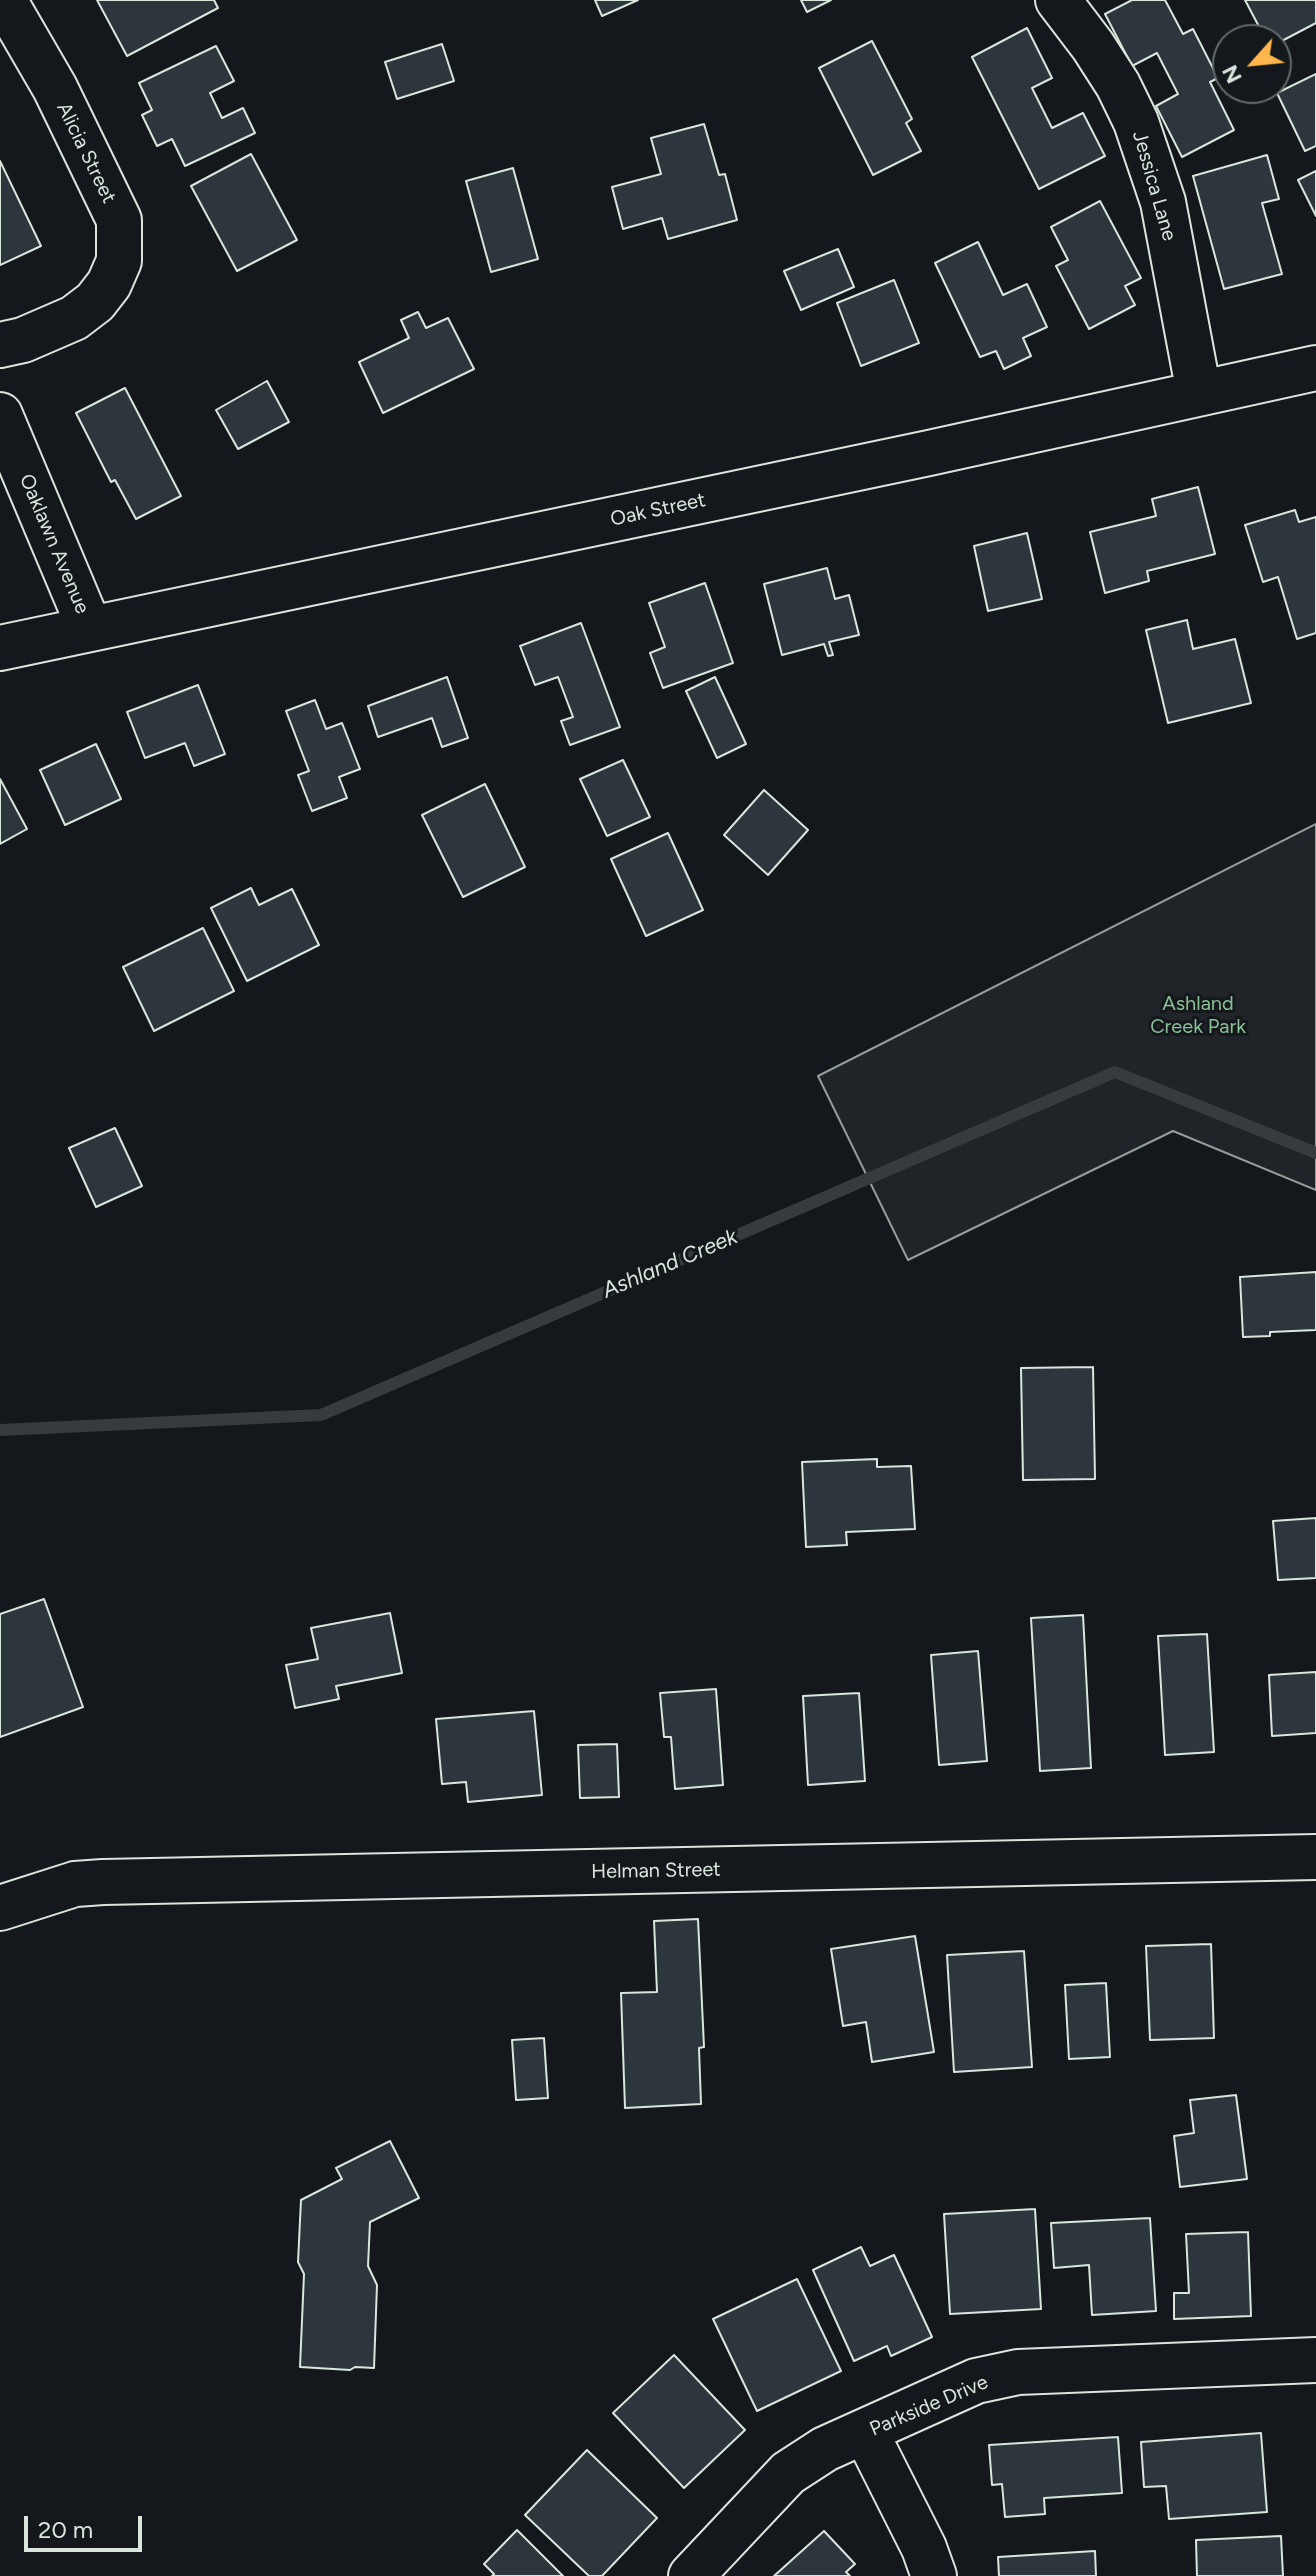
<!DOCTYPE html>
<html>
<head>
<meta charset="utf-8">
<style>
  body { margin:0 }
  #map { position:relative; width:1316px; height:2576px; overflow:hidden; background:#14181c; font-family:Figtree,sans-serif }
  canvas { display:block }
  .north { position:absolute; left:1212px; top:24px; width:80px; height:80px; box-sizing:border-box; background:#14181c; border:2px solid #626a69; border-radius:50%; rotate:243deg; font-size:22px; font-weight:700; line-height:32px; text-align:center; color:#d8e6dc }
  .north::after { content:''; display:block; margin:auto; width:28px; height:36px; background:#ffb74d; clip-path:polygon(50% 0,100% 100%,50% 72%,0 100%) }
  .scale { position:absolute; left:24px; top:2516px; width:118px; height:36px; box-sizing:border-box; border:4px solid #d8e6dc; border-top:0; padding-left:10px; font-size:24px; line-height:28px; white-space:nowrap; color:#d8e6dc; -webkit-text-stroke:6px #14181c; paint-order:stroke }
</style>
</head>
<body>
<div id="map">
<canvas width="1316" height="2576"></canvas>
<div class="north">N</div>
<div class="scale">20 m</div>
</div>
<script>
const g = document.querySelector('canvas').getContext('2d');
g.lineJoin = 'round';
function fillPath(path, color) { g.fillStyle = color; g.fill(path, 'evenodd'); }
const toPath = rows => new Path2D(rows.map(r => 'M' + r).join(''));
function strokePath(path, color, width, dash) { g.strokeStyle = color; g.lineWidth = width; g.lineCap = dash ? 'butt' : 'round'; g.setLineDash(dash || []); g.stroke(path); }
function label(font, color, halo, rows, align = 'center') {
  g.font = font + ' Figtree,sans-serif'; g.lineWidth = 6; g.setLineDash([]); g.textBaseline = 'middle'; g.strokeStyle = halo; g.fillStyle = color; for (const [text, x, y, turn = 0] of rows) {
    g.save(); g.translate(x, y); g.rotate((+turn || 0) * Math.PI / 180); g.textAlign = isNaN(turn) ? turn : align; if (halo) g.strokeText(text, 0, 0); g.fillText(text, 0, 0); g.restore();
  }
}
const green = toPath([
  [1316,824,1316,1190,1173,1131,908,1260,818,1076,1316,824]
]);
const stream = toPath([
  [0,1430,321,1415,1115,1072,1316,1153]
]);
const building = toPath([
  [97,0,214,0,218,8,127,56,97,0],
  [595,0,638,0,602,16,595,0],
  [801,0,831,0,807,12,801,0],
  [1132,0,1165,0,1183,34,1193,29,1218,78,1210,82,1234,130,1182,157,1156,106,1178,94,1157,53,1132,66,1105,14,1132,0],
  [1245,0,1316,0,1316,23,1276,44,1276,40,1266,40,1245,0],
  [1027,28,1052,78,1032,88,1052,128,1083,113,1105,156,1039,189,972,57,1027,28],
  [872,41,912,119,906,123,921,151,873,175,819,68,872,41],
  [442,44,454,81,397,99,385,62,442,44],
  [216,46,234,81,210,93,222,118,243,108,255,133,185,166,172,139,157,146,142,115,152,110,139,83,216,46],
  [1316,74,1316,146,1305,151,1277,93,1316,74],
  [704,124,719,175,725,174,737,220,668,239,662,218,623,229,612,187,661,174,651,138,704,124],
  [251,154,297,240,237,271,191,186,251,154],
  [1267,155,1279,199,1262,203,1282,274,1224,289,1193,176,1267,155],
  [0,161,41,246,0,265,0,161],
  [513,168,538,259,491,272,466,181,513,168],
  [1316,171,1316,216,1298,180,1316,171],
  [1100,201,1141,278,1125,286,1135,305,1089,329,1056,266,1068,260,1051,227,1100,201],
  [978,242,1003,295,1027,284,1047,327,1023,338,1031,356,1004,369,996,351,980,357,935,263,978,242],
  [838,249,854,287,801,310,784,271,838,249],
  [894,280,919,343,861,366,837,303,894,280],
  [418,312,426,328,448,318,474,369,383,413,359,362,409,338,401,320,418,312],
  [267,381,289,422,238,449,216,410,267,381],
  [125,388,181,496,136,519,115,480,111,482,76,413,125,388],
  [1198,487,1215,554,1147,571,1149,581,1105,593,1090,532,1156,516,1152,499,1198,487],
  [1295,510,1299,522,1316,517,1316,633,1297,639,1278,577,1263,582,1245,525,1295,510],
  [1027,533,1042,599,988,611,974,546,1027,533],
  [827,568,835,599,849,595,859,635,829,642,833,655,828,656,824,644,782,655,764,584,827,568],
  [705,583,733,663,663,688,650,653,665,647,649,603,705,583],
  [1187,620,1193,649,1235,639,1251,703,1168,723,1146,630,1187,620],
  [581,623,620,727,570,745,561,721,573,717,558,677,535,685,520,646,581,623],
  [447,677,468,738,442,747,432,718,378,737,368,706,447,677],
  [715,677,746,744,717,758,686,691,715,677],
  [198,685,225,754,194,766,185,743,145,758,127,712,198,685],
  [315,700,326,729,342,723,360,769,339,777,347,798,312,811,298,775,309,771,286,711,315,700],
  [96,744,121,799,65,825,40,770,96,744],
  [623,760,650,817,607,836,580,779,623,760],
  [0,779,27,829,0,844,0,779],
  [485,784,525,867,463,897,422,815,485,784],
  [764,790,808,830,768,875,724,835,764,790],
  [668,833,703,910,646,936,611,859,668,833],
  [251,888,259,905,292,889,319,945,247,981,211,908,251,888],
  [203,928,234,991,154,1031,123,967,203,928],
  [115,1128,142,1186,96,1207,69,1148,115,1128],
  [1316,1272,1316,1330,1270,1332,1270,1336,1243,1337,1240,1277,1316,1272],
  [1093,1367,1095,1479,1023,1480,1021,1368,1093,1367],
  [877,1459,877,1467,911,1466,915,1529,846,1532,847,1545,806,1547,802,1462,877,1459],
  [1316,1518,1316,1578,1278,1580,1273,1521,1316,1518],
  [44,1599,83,1707,0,1737,0,1614,44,1599],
  [390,1613,402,1673,336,1686,339,1699,295,1708,286,1665,318,1659,311,1628,390,1613],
  [1083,1615,1091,1768,1040,1771,1031,1618,1083,1615],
  [1207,1634,1214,1752,1165,1755,1158,1636,1207,1634],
  [978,1651,987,1761,939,1765,931,1655,978,1651],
  [1316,1672,1316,1733,1272,1736,1269,1675,1316,1672],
  [716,1689,723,1785,675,1789,671,1737,664,1737,660,1693,716,1689],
  [859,1693,865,1781,808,1785,803,1696,859,1693],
  [534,1711,542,1795,468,1802,466,1782,442,1784,436,1719,534,1711],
  [617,1744,619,1797,580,1798,578,1745,617,1744],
  [698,1919,704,2047,699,2048,701,2104,625,2108,621,1993,657,1992,654,1921,698,1919],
  [915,1936,934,2052,872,2062,866,2022,843,2026,831,1949,915,1936],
  [1211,1944,1214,2038,1150,2040,1146,1946,1211,1944],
  [1024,1951,1032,2067,954,2072,947,1955,1024,1951],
  [1106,1983,1110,2057,1069,2059,1065,1985,1106,1983],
  [544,2038,548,2098,516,2100,512,2040,544,2038],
  [1236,2095,1247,2179,1180,2187,1174,2136,1194,2133,1190,2100,1236,2095],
  [390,2141,419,2198,370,2222,368,2266,377,2285,374,2368,355,2367,350,2370,300,2367,304,2274,298,2262,301,2200,342,2179,336,2168,390,2141],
  [1035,2209,1041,2309,950,2314,944,2214,1035,2209],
  [1150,2218,1156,2311,1092,2315,1089,2265,1054,2268,1051,2223,1150,2218],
  [1248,2232,1251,2316,1174,2319,1174,2293,1189,2293,1186,2234,1248,2232],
  [861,2247,870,2266,894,2255,932,2337,891,2356,887,2346,854,2361,813,2270,861,2247],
  [797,2279,841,2371,757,2411,713,2319,797,2279],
  [674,2355,745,2430,684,2488,613,2413,674,2355],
  [1261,2433,1267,2512,1169,2519,1166,2486,1144,2487,1141,2442,1261,2433],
  [1118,2437,1122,2493,1044,2498,1045,2514,1005,2517,1002,2484,992,2485,989,2445,1118,2437],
  [587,2450,657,2518,602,2576,589,2576,525,2515,587,2450],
  [517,2530,563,2576,492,2576,494,2574,484,2564,517,2530],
  [824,2531,855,2564,846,2572,850,2576,774,2576,824,2531],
  [1281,2536,1283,2576,1197,2576,1196,2540,1281,2536],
  [1095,2551,1096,2576,999,2576,998,2557,1095,2551]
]);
const minor = toPath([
  [1058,0,1093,46,1118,85,1136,122,1163,202,1199,393],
  [0,345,23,340,74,318,95,302,109,284,119,261,119,220,55,88,4,0],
  [0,415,90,629],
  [0,648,929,453,1316,368],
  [0,1908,75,1884,103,1882,1316,1857],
  [866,2433,924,2548,934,2576],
  [691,2576,788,2473,825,2449,976,2381,1018,2372,1316,2360]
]);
const streetNames = [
  ["Alicia Street",86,153,64],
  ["Jessica Lane",1154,186,74],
  ["Oak Street",658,510,-12],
  ["Oaklawn Avenue",54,544,67],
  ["Helman Street",656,1871,-1],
  ["Parkside Drive",929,2406,-23]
];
const parkNames = [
  ["Ashland",1198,1004],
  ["Creek Park",1198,1027]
];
const waterNames = [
  ["Ashland Creek",670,1264,-23]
];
fillPath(green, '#202428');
strokePath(green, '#939e99', 2);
strokePath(stream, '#363b3e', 12);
fillPath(building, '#2c363c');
strokePath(building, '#d8e6dc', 2);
strokePath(minor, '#d8e6dc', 48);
strokePath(minor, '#14181c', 44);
label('20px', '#d8e6dc', '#14181c', streetNames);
label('20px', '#8ac095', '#14181c', parkNames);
label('italic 22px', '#d8e6dc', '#14181c', waterNames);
</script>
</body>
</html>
